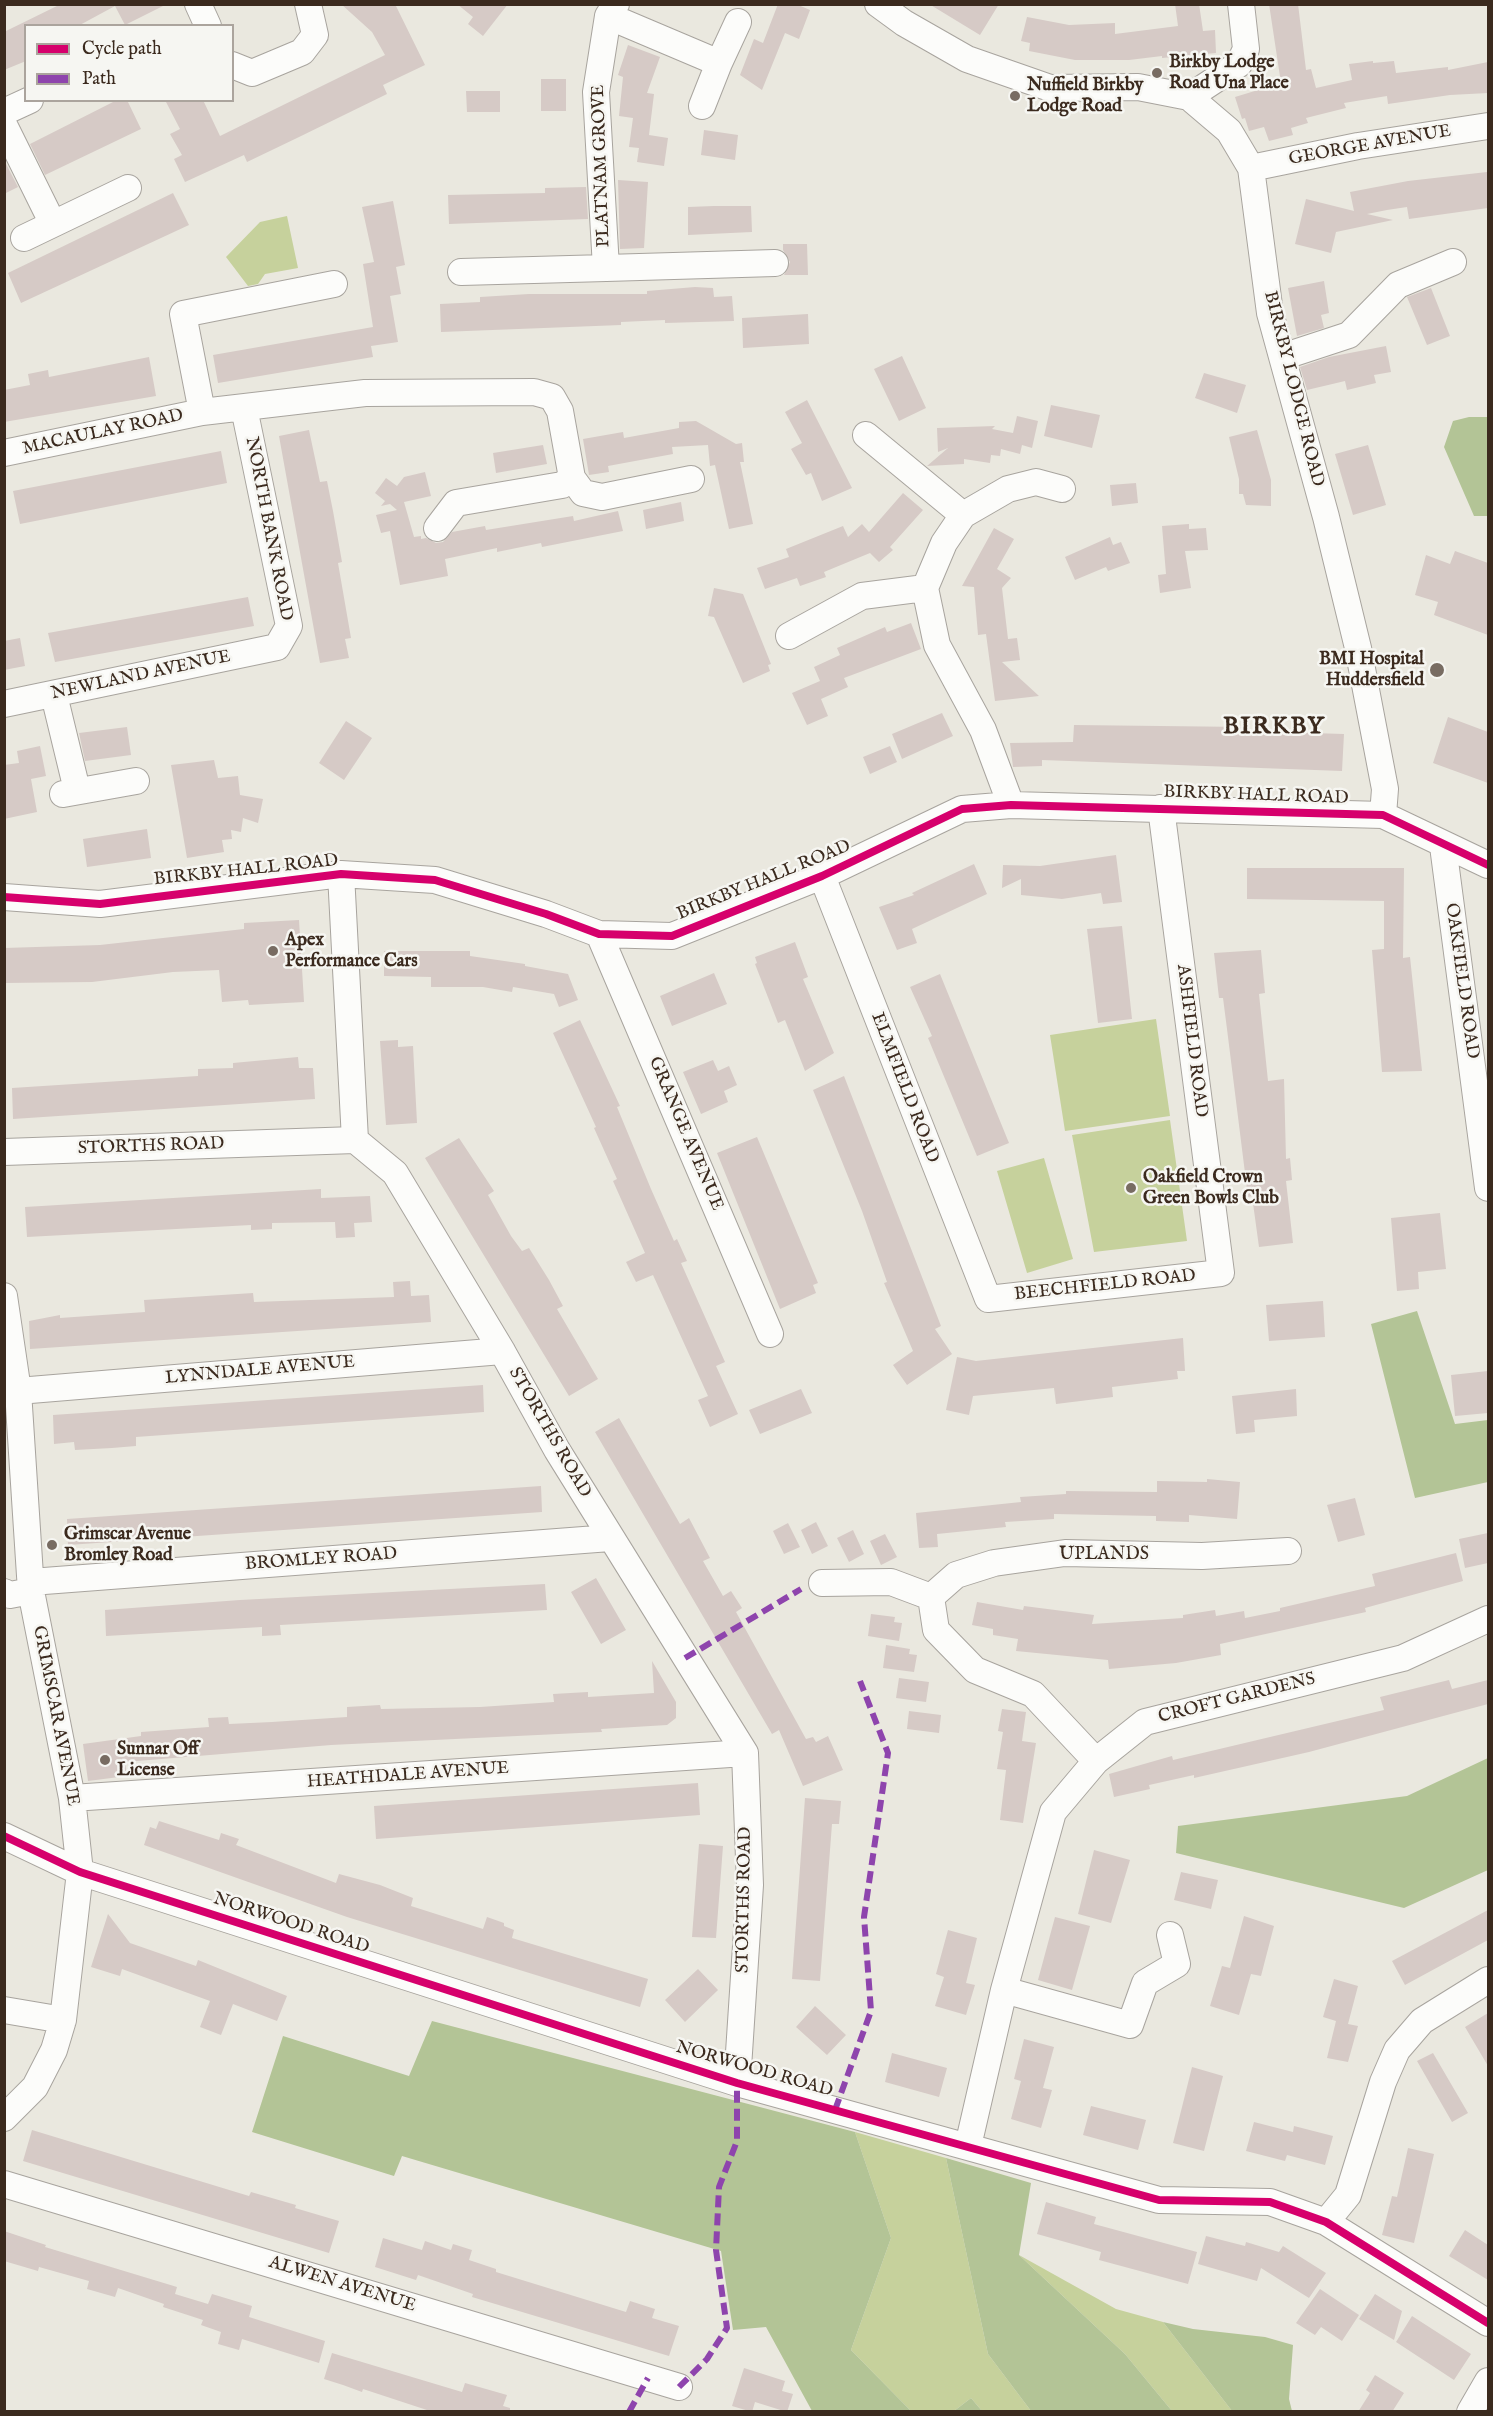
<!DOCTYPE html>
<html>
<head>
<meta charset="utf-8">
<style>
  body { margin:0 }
  #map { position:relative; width:1493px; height:2416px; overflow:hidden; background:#eae8df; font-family:"IM FELL English",serif }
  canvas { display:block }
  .frame { position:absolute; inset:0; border:6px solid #3b2a1e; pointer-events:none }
  .legend { position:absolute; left:24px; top:24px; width:210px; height:78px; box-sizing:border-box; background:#f6f6f2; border:2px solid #aba49d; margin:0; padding:8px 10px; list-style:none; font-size:18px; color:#3b2a1e }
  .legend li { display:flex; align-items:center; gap:12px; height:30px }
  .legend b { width:30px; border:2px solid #aba49d }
</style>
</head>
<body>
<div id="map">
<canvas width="1493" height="2416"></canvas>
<div class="frame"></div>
<ul class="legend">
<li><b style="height:8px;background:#d6006c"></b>Cycle path</li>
<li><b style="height:8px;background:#8e44ad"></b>Path</li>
</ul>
</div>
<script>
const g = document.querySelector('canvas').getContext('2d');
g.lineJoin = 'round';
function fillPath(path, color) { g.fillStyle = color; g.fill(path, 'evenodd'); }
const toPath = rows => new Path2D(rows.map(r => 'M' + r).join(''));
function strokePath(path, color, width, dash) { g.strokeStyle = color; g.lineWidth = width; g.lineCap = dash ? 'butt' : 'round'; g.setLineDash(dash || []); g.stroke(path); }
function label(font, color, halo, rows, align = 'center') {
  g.font = font + ' "IM FELL English",serif'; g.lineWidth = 5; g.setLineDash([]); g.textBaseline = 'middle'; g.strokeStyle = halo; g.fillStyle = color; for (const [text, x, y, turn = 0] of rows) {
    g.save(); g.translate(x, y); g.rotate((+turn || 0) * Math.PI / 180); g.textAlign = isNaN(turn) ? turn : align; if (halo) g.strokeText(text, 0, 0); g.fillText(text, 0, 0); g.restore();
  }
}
const green = toPath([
  [287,216,298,268,265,274,258,284,248,286,226,257,260,222],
  [1156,1019,1170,1116,1065,1131,1050,1035],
  [1170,1120,1187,1241,1094,1252,1072,1135],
  [1044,1158,1073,1259,1027,1273,997,1171],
  [855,2132,946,2158,988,2354,1031,2411,982,2411,971,2398,954,2411,911,2411,851,2350,891,2238],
  [1019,2255,1116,2309,1163,2322,1232,2411,1172,2411,1125,2354]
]);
const forest = toPath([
  [1469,417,1488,417,1488,516,1474,516,1444,447,1453,421],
  [1417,1311,1455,1424,1488,1420,1488,1482,1415,1498,1371,1324],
  [1488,1758,1488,1870,1404,1908,1176,1853,1178,1826,1407,1796],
  [432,2021,855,2132,891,2238,851,2350,911,2411,812,2411,766,2327,733,2330,721,2251,402,2156,394,2176,252,2132,283,2036,409,2076],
  [946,2158,1031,2183,1019,2255,1125,2354,1172,2411,1031,2411,988,2354],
  [1163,2322,1193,2329,1265,2337,1293,2345,1289,2399,1292,2411,1232,2411],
  [971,2398,982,2411,954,2411]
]);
const building = toPath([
  [61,4,167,4,125,25,115,6,78,26,26,26,26,61,4,70,4,32],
  [341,4,395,4,425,65,383,85,387,94,297,138,247,162,244,155,185,182,174,159,182,155,170,134,180,129,165,100,203,100,220,136,385,55,372,32],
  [457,4,508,4,483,36,468,24,473,17],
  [778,4,796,4,810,10,799,39,785,33,762,90,740,75,754,39,763,43],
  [929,4,999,4,980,35],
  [1175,4,1199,4,1203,31,1215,30,1216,53,1162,58,1162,56,1129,60,1075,60,1029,51,1030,43,1021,41,1027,17,1069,25,1115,23,1115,34,1178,26],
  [1269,4,1298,4,1306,70,1311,69,1316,88,1352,80,1349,64,1373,61,1373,63,1394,61,1396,73,1448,67,1448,70,1488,62,1488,93,1450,95,1388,104,1387,96,1344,103,1346,108,1306,118,1308,123,1291,128,1293,135,1269,141,1264,127,1249,131,1245,118,1242,119,1235,97,1281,83],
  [628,45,660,57,647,93,654,94,649,135,668,138,664,166,637,162,639,148,629,147,633,118,619,116,623,77,618,75],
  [541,79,566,79,566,111,541,111],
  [466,91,500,91,500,112,467,112],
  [117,100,127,100,141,129,45,175,30,144],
  [704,130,738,135,735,160,701,155],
  [4,160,18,187,4,194],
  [1487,172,1488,208,1409,219,1407,207,1387,210,1367,214,1393,220,1336,232,1331,253,1295,244,1306,199,1354,211,1350,192,1408,181],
  [618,180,648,182,644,248,620,249],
  [586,187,588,219,449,224,448,195,545,193,545,188],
  [173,193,189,225,21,303,8,273],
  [393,201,405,265,396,267,401,294,390,296,398,342,371,346,373,357,218,383,213,355,373,327,363,264,374,262,362,207],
  [714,206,751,206,752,232,688,235,688,207],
  [783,244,807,244,808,275,784,275,790,262,783,250],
  [1324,281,1329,313,1321,315,1324,328,1297,336,1288,288],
  [695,287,713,288,714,297,732,296,734,321,665,323,665,320,621,322,621,325,441,332,440,304,480,302,480,297,529,294,647,294,647,291],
  [1431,288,1450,336,1427,345,1407,297],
  [808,314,809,344,743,348,742,318],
  [1386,346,1391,372,1374,375,1376,383,1347,390,1345,381,1307,390,1300,367,1329,357],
  [902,356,926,408,899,421,874,369],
  [149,357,156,396,4,422,4,390,30,385,28,374,48,370,49,377],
  [1204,373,1246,385,1237,413,1195,398],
  [807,400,852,488,822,501,811,473,806,475,791,449,802,443,785,412],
  [1051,405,1100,415,1092,448,1044,436],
  [1017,416,1038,421,1032,448,1022,445,1020,454,1001,449,1000,456,991,455,990,463,964,459,964,464,927,466,948,448,938,452,937,428,995,426,992,429,1013,433],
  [696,421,736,444,742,443,744,462,740,462,753,524,729,529,715,465,710,466,708,445,672,447,673,454,608,466,609,472,589,475,583,439,623,432,624,438,679,428,679,422],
  [309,430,320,482,327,481,333,511,342,562,338,563,351,638,345,639,349,658,320,663,279,436],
  [1257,430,1271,480,1271,506,1246,505,1243,494,1239,494,1239,479,1229,437],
  [543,445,547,464,496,473,493,453],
  [1368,445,1386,505,1353,515,1335,454],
  [221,451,227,483,20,524,13,491],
  [425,472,431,496,404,502,414,537,421,536,421,539,426,538,436,543,443,542,452,532,485,526,486,530,573,516,574,521,618,511,623,531,542,547,541,543,497,552,497,548,445,559,448,576,400,585,390,531,381,533,376,515,397,510,390,504,381,506,385,501,375,493,386,478,397,486,404,477],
  [1136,483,1138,503,1112,506,1110,485],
  [903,493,923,510,890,547,893,550,879,562,870,553,824,572,826,577,800,586,797,578,765,589,757,568,789,557,786,549,843,526,848,537,862,524,869,532],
  [681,502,684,521,646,529,643,510],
  [1189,524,1189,529,1206,528,1208,550,1185,551,1191,588,1160,593,1158,575,1166,574,1162,526],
  [994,528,1014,539,997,569,1011,578,1002,588,1008,639,1017,638,1020,660,1002,662,1039,696,995,701,986,634,978,635,974,587,962,586],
  [1110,537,1113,545,1121,542,1130,563,1108,571,1106,567,1075,580,1065,557],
  [1455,551,1488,563,1488,635,1434,615,1438,602,1415,595,1426,555,1450,564],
  [714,588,743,594,771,664,768,665,770,671,743,683,714,617,708,616],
  [248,597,254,626,55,662,48,633],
  [911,623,921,649,844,678,848,687,821,699,828,716,807,725,792,693,820,681,814,667,840,655,837,648,885,627,887,632],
  [20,638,25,666,4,670,4,641],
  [942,713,953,736,902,759,892,734],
  [1448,717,1488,732,1488,783,1433,763],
  [346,721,372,738,344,780,319,763],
  [1074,725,1246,727,1246,731,1344,734,1342,771,1042,760,1042,766,1013,767,1010,743,1073,742],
  [127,727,131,755,85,761,79,733],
  [40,746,46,776,31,779,37,812,4,819,4,765,19,763,17,751],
  [890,746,897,762,870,774,863,757],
  [214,760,218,778,238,776,240,795,263,799,258,823,243,818,241,832,231,830,232,839,222,840,224,852,187,858,171,765],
  [147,829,151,858,87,867,83,839],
  [1116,855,1122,902,1103,904,1101,893,1062,899,1021,895,1021,879,1002,888,1003,865,1040,866],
  [974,864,987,894,912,929,917,943,897,950,879,907,914,895,912,893],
  [1247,868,1404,868,1403,958,1410,957,1422,1071,1382,1072,1372,950,1384,949,1384,901,1247,899],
  [299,920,304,1002,249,1005,248,1000,222,1002,219,970,173,972,92,982,4,983,4,948,100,945,244,929,244,923],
  [1122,926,1132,1019,1098,1023,1087,929],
  [795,942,808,977,803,979,834,1053,805,1071,785,1020,778,1023,755,964,757,963,755,957],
  [1261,950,1265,993,1259,994,1268,1081,1284,1079,1286,1159,1290,1158,1292,1180,1286,1181,1293,1243,1259,1247,1252,1196,1248,1197,1227,1029,1223,998,1219,998,1214,953],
  [384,951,470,951,470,956,525,964,525,966,568,974,578,1000,559,1007,554,994,513,987,512,992,483,987,431,987,431,977,384,976],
  [714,973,727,1004,672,1026,660,996],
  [940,974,1009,1143,977,1156,928,1038,932,1036,910,987],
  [580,1020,620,1106,617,1107,651,1189,674,1241,677,1239,687,1261,681,1263,725,1362,716,1366,738,1414,710,1427,698,1400,708,1396,653,1275,636,1282,626,1262,645,1253,613,1181,617,1179,594,1128,596,1127,553,1033],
  [398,1040,398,1047,413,1046,417,1123,386,1125,380,1041],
  [298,1057,299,1068,313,1068,315,1099,13,1119,12,1088,198,1076,198,1069,233,1068,233,1063],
  [713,1060,718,1071,729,1066,737,1085,724,1091,728,1102,701,1114,683,1072],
  [844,1076,941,1326,935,1329,952,1354,907,1385,893,1365,913,1351,884,1283,887,1282,862,1211,813,1090],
  [757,1137,818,1283,813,1285,816,1293,780,1309,717,1153],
  [459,1138,494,1191,488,1195,511,1236,522,1251,529,1248,549,1280,563,1306,557,1309,598,1379,569,1396,425,1158],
  [321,1189,321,1198,370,1196,372,1222,354,1223,355,1237,336,1238,335,1222,272,1223,272,1229,251,1230,251,1225,27,1237,25,1207],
  [1440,1213,1446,1269,1418,1272,1419,1289,1397,1291,1391,1218],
  [410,1281,411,1296,429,1295,431,1322,30,1349,29,1321,60,1315,60,1318,145,1312,144,1300,253,1293,254,1302,394,1297,393,1282],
  [1323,1301,1325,1337,1269,1341,1266,1305],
  [1183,1338,1185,1371,1177,1371,1178,1379,1112,1387,1113,1397,1056,1404,1054,1388,973,1396,969,1415,946,1410,957,1357,976,1361],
  [1488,1371,1488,1413,1455,1416,1451,1375],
  [483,1385,484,1412,136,1437,136,1446,112,1448,75,1450,74,1442,54,1444,53,1415],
  [801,1389,812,1413,760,1434,749,1410],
  [1296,1389,1297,1416,1254,1420,1255,1432,1236,1434,1232,1396],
  [619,1418,680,1524,689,1518,710,1558,703,1561,723,1596,731,1591,742,1608,736,1612,806,1739,813,1737,816,1742,828,1736,843,1770,803,1786,779,1730,772,1734,595,1432],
  [1207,1479,1240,1482,1237,1519,1189,1515,1189,1522,1156,1521,1156,1516,1054,1514,1054,1519,1005,1522,1006,1527,937,1534,938,1547,919,1548,916,1513,1021,1502,1020,1497,1066,1494,1066,1491,1157,1492,1157,1481,1207,1482],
  [541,1486,542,1512,68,1545,67,1519],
  [1355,1498,1365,1535,1338,1542,1327,1505],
  [816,1522,828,1546,812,1554,801,1530],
  [788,1523,800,1547,784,1554,773,1531],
  [853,1530,864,1554,849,1562,837,1538],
  [1488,1533,1488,1563,1465,1568,1459,1539],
  [885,1534,897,1557,881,1565,870,1541],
  [1456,1553,1463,1581,1365,1608,1366,1612,1220,1644,1221,1655,1176,1663,1109,1669,1108,1660,1016,1651,1018,1639,993,1635,993,1629,972,1625,977,1602,1023,1610,1024,1606,1094,1615,1092,1624,1183,1618,1183,1615,1215,1610,1216,1616,1244,1611,1245,1618,1280,1611,1280,1608,1375,1586,1372,1574],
  [596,1578,626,1630,601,1644,571,1592],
  [545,1584,547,1610,280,1625,281,1635,262,1636,262,1627,106,1636,105,1610,240,1600],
  [871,1614,895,1617,894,1622,902,1623,899,1641,868,1636],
  [886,1645,910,1649,909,1654,917,1655,914,1672,883,1668],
  [652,1661,676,1702,676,1718,667,1725,601,1729,602,1732,579,1733,331,1745,125,1762,127,1776,88,1781,83,1744,141,1736,141,1732,209,1727,208,1718,228,1717,229,1724,272,1722,347,1717,347,1707,380,1705,381,1709,480,1707,554,1702,553,1694,588,1692,588,1697,654,1693],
  [899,1678,929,1682,926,1702,896,1698],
  [1449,1680,1452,1689,1488,1680,1488,1704,1309,1752,1194,1778,1194,1775,1149,1785,1150,1789,1114,1797,1109,1774,1172,1756,1173,1760,1384,1710,1380,1697],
  [1002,1709,1026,1712,1022,1741,1036,1743,1023,1823,1000,1820,1006,1770,997,1769,1003,1732,998,1731],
  [909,1711,941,1715,939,1733,907,1729],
  [698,1783,700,1815,376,1839,374,1806],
  [805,1798,841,1801,839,1824,832,1824,820,1981,792,1979],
  [159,1821,219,1840,221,1833,239,1839,236,1845,336,1883,339,1874,380,1885,413,1898,411,1906,483,1929,487,1917,504,1923,504,1926,514,1930,512,1938,648,1979,640,2007,347,1917,144,1845,150,1827,156,1829],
  [699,1844,723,1846,716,1938,692,1937],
  [1094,1850,1130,1860,1111,1923,1078,1914],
  [1181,1872,1218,1880,1211,1909,1174,1900],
  [1488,1910,1488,1940,1405,1985,1392,1961],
  [108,1914,130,1943,196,1966,198,1960,287,1996,277,2021,233,2004,221,2035,200,2027,210,2001,122,1969,120,1976,91,1967],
  [1244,1916,1274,1926,1261,1976,1251,1974,1239,2015,1210,2006,1222,1966,1230,1968],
  [1055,1917,1090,1926,1072,1990,1038,1980],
  [948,1930,977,1938,966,1983,975,1985,966,2015,935,2006,944,1977,936,1974],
  [698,1969,718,1990,685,2022,665,2000],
  [1334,1979,1358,1986,1348,2024,1358,2026,1348,2062,1327,2058,1336,2021,1323,2017],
  [815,2006,846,2035,827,2055,796,2027],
  [1488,2013,1488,2066,1465,2027],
  [1024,2039,1054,2047,1043,2088,1052,2090,1041,2128,1011,2119,1021,2081,1014,2079],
  [892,2053,947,2068,939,2097,885,2082],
  [1433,2053,1468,2113,1452,2122,1417,2061],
  [1192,2067,1223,2076,1204,2151,1173,2143],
  [1091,2106,1146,2120,1138,2150,1083,2135],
  [1254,2122,1293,2132,1294,2126,1333,2136,1325,2165,1287,2155,1285,2161,1246,2151],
  [32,2130,249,2196,251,2192,296,2205,295,2208,339,2221,329,2253,23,2161],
  [1408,2148,1434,2154,1414,2243,1382,2235,1392,2196,1397,2197],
  [1046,2202,1096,2217,1094,2224,1197,2252,1188,2284,1099,2260,1101,2252,1037,2234],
  [1465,2230,1488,2245,1488,2280,1449,2256],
  [4,2231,46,2245,45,2247,177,2287,175,2294,208,2304,212,2294,252,2306,249,2317,325,2341,319,2363,242,2339,239,2350,218,2344,221,2332,201,2325,203,2320,163,2307,164,2304,118,2288,115,2297,87,2289,89,2281,39,2267,38,2271,4,2261],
  [1206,2236,1245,2246,1246,2242,1279,2252,1283,2246,1326,2273,1309,2298,1261,2268,1257,2281,1198,2264],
  [383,2238,422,2250,425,2241,451,2250,453,2244,472,2250,469,2260,496,2269,496,2272,626,2312,630,2301,655,2309,652,2318,679,2326,669,2356,472,2297,473,2294,418,2275,416,2280,375,2267],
  [1320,2289,1359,2315,1342,2341,1321,2327,1315,2335,1296,2323],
  [1375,2294,1402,2311,1394,2340,1359,2319],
  [1412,2316,1471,2354,1454,2380,1396,2342],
  [332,2353,462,2392,465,2383,507,2395,503,2406,510,2408,510,2412,433,2412,363,2389,362,2392,343,2385,324,2379],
  [744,2368,785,2381,782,2391,793,2394,787,2412,755,2402,752,2412,732,2406],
  [1375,2375,1404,2393,1392,2412,1358,2412,1370,2393,1366,2390]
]);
const minor = toPath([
  [198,4,208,26],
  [616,4,608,16,596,92,606,268,775,263],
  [878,4,904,23,967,59,1050,88,1138,87,1189,97,1229,131,1251,168,1270,313,1326,517,1358,648,1385,789,1383,815],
  [608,16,719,63,702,106],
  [719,63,738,22],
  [232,65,252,73,302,52,315,35,308,4],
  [1189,97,1239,64,1246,49,1241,4],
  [4,112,30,100],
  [4,125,53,224],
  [1251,168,1358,146,1488,126],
  [24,238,128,188],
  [461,272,606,268],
  [1282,357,1349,335,1398,285,1453,262],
  [202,412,183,314,334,284],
  [866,435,963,515],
  [4,453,202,412,365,393,534,392,552,397,560,411,572,478,583,493,602,497,691,479],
  [437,528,456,503,562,485,572,478],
  [789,636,862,596,925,588],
  [54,695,77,790],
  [4,704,277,647,289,626,244,408],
  [63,794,136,781],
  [1011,805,983,730,937,645,925,588,944,543,963,515,1008,489,1036,482,1062,489],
  [1443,846,1488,1188],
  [341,874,355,1140],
  [822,876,988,1299,1221,1273,1161,808],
  [4,897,100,904,341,874,372,876,435,880,546,914,599,934,672,936,822,876,962,809,1011,805,1383,815,1488,865],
  [599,934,770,1334],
  [4,1152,355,1140,395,1173,502,1351,557,1450,745,1753,750,1885,737,2083],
  [4,1296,18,1391,31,1591,72,1798,80,1872,63,2020,54,2050,35,2087,4,2118],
  [18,1391,502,1351],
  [31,1582,610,1538],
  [822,1583,891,1582,931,1597],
  [4,1592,10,1595,31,1591],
  [1096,1761,1033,1694,975,1670,936,1630,931,1597,956,1575,994,1563,1065,1553,1202,1556,1288,1551],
  [72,1798,745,1753],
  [4,1836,80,1872,737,2083,1159,2200,1270,2202,1326,2222,1488,2323],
  [1004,1990,1130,2025,1145,1983,1177,1964,1170,1935],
  [4,2010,63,2020],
  [968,2146,1004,1990,1053,1812,1096,1761,1145,1722,1403,1658,1488,1619],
  [4,2184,679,2387],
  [1326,2222,1348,2195,1383,2082,1397,2050,1422,2021,1488,1980],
  [1470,2412,1488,2381]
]);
const quiet = toPath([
  [685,1658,801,1589],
  [835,2110,871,2011,864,1917,888,1753,860,1681],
  [679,2387,707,2359,727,2328,716,2250,719,2187,737,2141,737,2083],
  [629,2412,648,2378]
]);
const cycleway = toPath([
  [4,897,100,904,341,874,372,876,435,880,546,914,599,934,672,936,822,876,962,809,1011,805,1383,815,1488,865],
  [4,1836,80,1872,737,2083,1159,2200,1270,2202,1326,2222,1488,2323]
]);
const markers = [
  [1157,73,6,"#786c62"],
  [1015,96,6,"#786c62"],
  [1437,670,8,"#786c62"],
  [273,951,6,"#786c62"],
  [1131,1188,6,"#786c62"],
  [52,1545,6,"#786c62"],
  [105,1760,6,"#786c62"]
];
const poiNames = [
  ["Birkby Lodge",1169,63],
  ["Road Una Place",1169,84],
  ["Nuffield Birkby",1027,86],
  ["Lodge Road",1027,107],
  ["BMI Hospital",1424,660,"right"],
  ["Huddersfield",1424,681,"right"],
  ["Apex",285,941],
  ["Performance Cars",285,962],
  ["Oakfield Crown",1143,1178],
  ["Green Bowls Club",1143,1199],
  ["Grimscar Avenue",64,1535],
  ["Bromley Road",64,1556],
  ["Sunnar Off",117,1750],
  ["License",117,1771]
];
const streetNames = [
  ["GEORGE AVENUE",1370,146,-10],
  ["PLATNAM GROVE",602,166,-92],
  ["BIRKBY LODGE ROAD",1293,389,76],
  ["MACAULAY ROAD",103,433,-12],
  ["NORTH BANK ROAD",268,529,79],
  ["NEWLAND AVENUE",141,676,-12],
  ["BIRKBY HALL ROAD",1256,796,2],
  ["BIRKBY HALL ROAD",246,871,-6],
  ["BIRKBY HALL ROAD",764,881,-22],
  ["OAKFIELD ROAD",1461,981,82],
  ["ASHFIELD ROAD",1191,1041,83],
  ["ELMFIELD ROAD",904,1088,69],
  ["GRANGE AVENUE",685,1134,67],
  ["STORTHS ROAD",151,1147,-2],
  ["BEECHFIELD ROAD",1105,1286,-6],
  ["LYNNDALE AVENUE",260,1371,-5],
  ["STORTHS ROAD",549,1433,60],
  ["UPLANDS",1104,1555],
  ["BROMLEY ROAD",321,1560,-4],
  ["CROFT GARDENS",1237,1699,-14],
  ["GRIMSCAR AVENUE",55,1716,79],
  ["HEATHDALE AVENUE",408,1776,-4],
  ["STORTHS ROAD",745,1900,-89],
  ["NORWOOD ROAD",291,1924,18],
  ["NORWOOD ROAD",754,2070,16],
  ["ALWEN AVENUE",342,2285,17]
];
const districtNames = [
  ["BIRKBY",1274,728]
];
fillPath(green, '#c6d19c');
fillPath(forest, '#b3c496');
fillPath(building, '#d6cac6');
strokePath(minor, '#a8a49e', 28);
strokePath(minor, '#fcfcfa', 26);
strokePath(quiet, '#8e44ad', 6, [12, 6]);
strokePath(cycleway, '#d6006c', 8);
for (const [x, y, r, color] of markers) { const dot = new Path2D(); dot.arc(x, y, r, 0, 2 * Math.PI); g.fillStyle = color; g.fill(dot); strokePath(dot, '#f6f6f2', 2); }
label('bold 18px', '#3b2a1e', '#f6f6f2', poiNames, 'left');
label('18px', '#3b2a1e', '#f6f6f2', streetNames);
g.letterSpacing = '1.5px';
label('bold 24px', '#3b2a1e', '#f6f6f2', districtNames);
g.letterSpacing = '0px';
</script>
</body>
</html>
